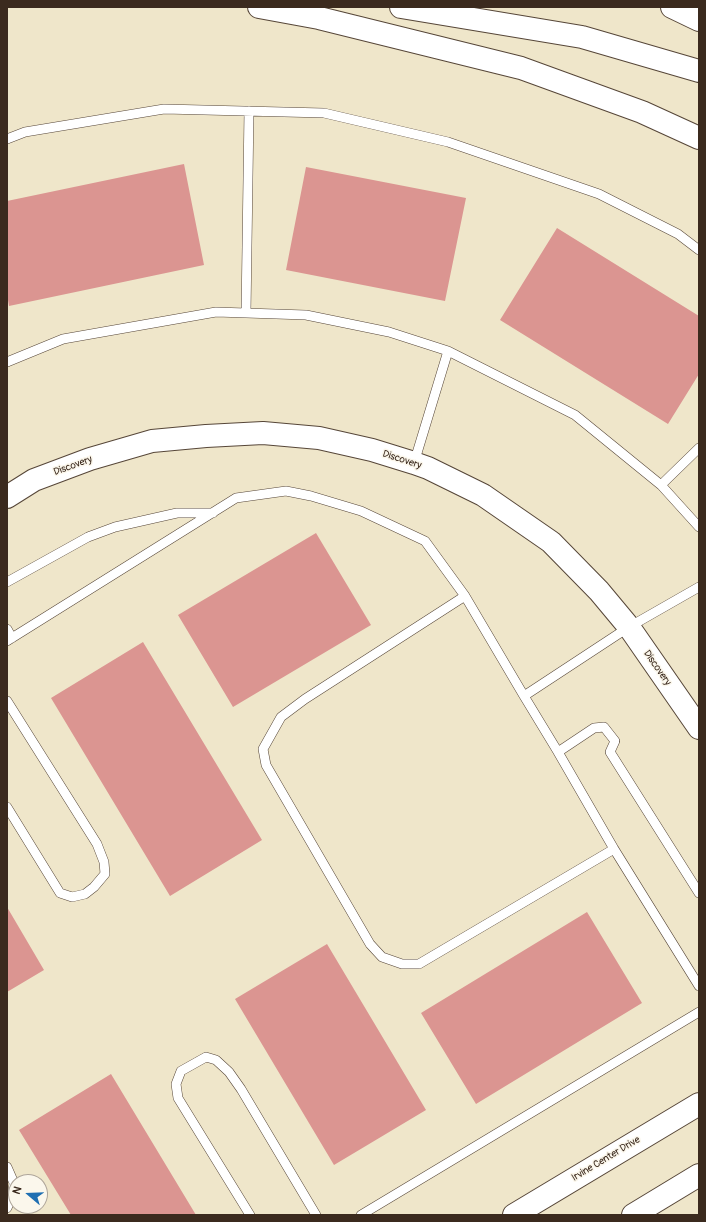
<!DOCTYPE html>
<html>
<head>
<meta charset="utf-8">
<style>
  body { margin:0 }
  #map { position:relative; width:706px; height:1222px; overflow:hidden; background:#efe6ca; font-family:Pangolin,sans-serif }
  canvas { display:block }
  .frame { position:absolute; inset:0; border:8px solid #3b2a1e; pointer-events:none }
  .north { position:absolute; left:8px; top:1174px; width:40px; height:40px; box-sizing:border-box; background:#fbf7ec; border:1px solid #aea59a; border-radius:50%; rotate:289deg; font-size:11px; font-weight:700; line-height:16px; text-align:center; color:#3b2a1e }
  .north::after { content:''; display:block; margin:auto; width:14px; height:18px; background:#1f6fb2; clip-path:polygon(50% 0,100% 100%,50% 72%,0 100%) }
</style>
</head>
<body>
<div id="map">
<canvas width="706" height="1222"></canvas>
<div class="frame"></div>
<div class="north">N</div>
</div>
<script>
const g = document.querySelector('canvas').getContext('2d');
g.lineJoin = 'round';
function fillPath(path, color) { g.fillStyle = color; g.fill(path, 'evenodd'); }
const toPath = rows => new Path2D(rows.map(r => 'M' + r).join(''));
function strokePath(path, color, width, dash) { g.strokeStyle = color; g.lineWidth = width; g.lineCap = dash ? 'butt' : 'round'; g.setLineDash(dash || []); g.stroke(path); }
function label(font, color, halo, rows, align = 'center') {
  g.font = font + ' Pangolin,sans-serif'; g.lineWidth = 3; g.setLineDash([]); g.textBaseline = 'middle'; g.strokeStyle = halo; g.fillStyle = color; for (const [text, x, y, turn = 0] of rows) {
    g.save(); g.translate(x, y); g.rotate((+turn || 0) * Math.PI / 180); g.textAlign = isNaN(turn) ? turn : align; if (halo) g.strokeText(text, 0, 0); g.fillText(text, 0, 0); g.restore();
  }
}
const building = toPath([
  [184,164,204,265,9,306,7,294,7,201],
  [306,167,466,198,445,301,286,270],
  [557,228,699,316,699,374,668,424,500,320],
  [316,533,371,625,233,707,178,615],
  [143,642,262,840,170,896,51,698],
  [7,907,44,970,7,992],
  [587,912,642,1003,476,1104,421,1013],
  [327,944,426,1110,334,1165,235,999],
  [111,1074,196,1215,71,1215,19,1130]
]);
const lane = toPath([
  [7,139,25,132,164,109,324,113,448,142,599,194,678,234,699,250],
  [246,313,249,111],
  [7,362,63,339,216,312,306,315,389,332,448,351],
  [414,463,448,351,575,415,661,485,699,527],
  [661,485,699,448],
  [7,582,88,537,115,527,177,513,213,513],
  [465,596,305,699,281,717,263,749,266,765,370,944,382,957,402,964,419,964,614,849],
  [7,629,12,638],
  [7,641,236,498,286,491,311,496,361,511,425,541,465,596,524,696,629,627,699,587],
  [524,696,558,752,594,728,604,727,615,741,610,752,699,893],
  [7,701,97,844,104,862,105,874,94,887,85,894,72,897,60,893,7,807],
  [558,752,614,849,699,986],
  [7,1167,14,1183,12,1197,7,1208],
  [250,1215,178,1098,176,1084,181,1071,206,1057,216,1060,229,1072,241,1089,316,1215],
  [361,1215,699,1012]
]);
const secondary = toPath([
  [7,497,34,480,90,459,152,441,206,436,263,433,319,438,372,450,414,463,428,468,483,495,551,542,599,591,629,627,699,728]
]);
const primary = toPath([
  [514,1215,699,1104],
  [633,1215,699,1175]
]);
const highway = toPath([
  [259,7,319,18,521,68,642,112,699,138],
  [401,7,582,37,699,71],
  [672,7,699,20]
]);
const streetNames = [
  ["Discovery",402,460,18],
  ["Discovery",73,466,-20],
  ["Discovery",657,668,55],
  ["Irvine Center Drive",606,1159,-31]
];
fillPath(building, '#db9591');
strokePath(lane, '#564638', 10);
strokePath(secondary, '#564638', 24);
strokePath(primary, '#564638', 24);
strokePath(highway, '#564638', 24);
strokePath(lane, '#fff', 9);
strokePath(secondary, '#fff', 22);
strokePath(primary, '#fff', 22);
strokePath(highway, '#fff', 22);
label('10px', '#3b2a1e', '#fbf7ec', streetNames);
</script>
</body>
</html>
